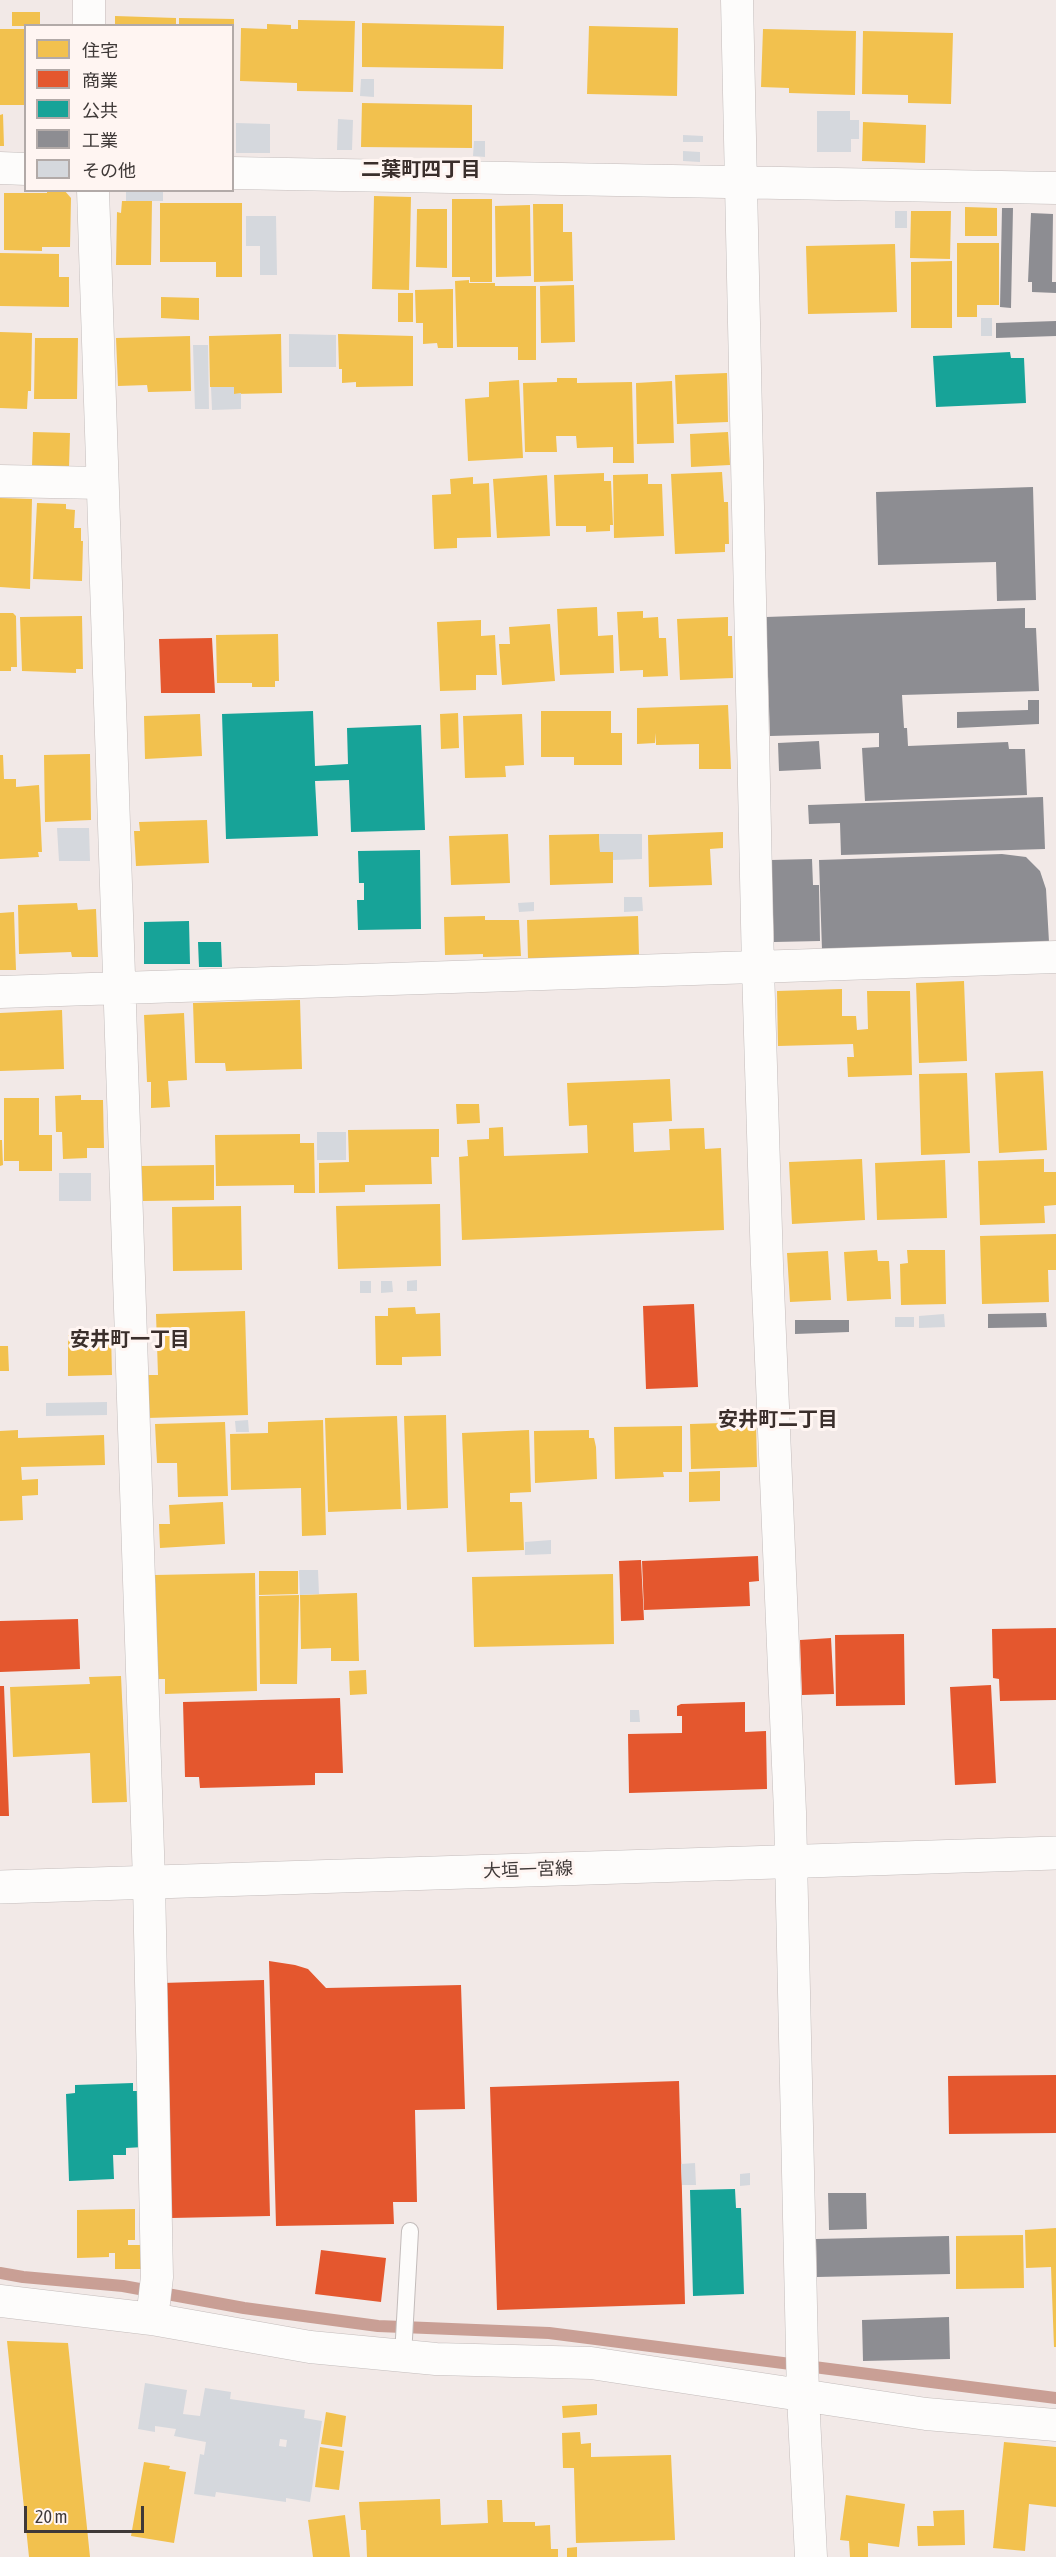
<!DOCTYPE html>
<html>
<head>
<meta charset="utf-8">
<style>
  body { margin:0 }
  #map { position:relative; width:1056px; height:2557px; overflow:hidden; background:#f2e9e7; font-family:"Asap Condensed","Noto Sans JP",sans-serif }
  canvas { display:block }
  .legend { position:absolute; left:24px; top:24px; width:210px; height:168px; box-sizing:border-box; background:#fff5f2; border:2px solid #b2aaa8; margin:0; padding:8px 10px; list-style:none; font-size:18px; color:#3f3938 }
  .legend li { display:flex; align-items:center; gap:12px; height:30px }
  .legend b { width:30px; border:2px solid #b2aaa8 }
  .scale { position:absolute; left:24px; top:2506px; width:120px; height:27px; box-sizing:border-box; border:3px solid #3f3938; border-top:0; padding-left:8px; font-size:18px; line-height:21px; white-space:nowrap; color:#3f3938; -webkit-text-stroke:4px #fff5f2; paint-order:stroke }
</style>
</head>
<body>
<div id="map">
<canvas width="1056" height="2557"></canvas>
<ul class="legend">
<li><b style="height:16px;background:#f2c14e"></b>住宅</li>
<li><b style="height:16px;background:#e4572e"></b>商業</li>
<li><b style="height:16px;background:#17a398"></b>公共</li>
<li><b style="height:16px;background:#8d8d92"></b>工業</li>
<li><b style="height:16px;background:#d5d8dd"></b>その他</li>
</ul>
<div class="scale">20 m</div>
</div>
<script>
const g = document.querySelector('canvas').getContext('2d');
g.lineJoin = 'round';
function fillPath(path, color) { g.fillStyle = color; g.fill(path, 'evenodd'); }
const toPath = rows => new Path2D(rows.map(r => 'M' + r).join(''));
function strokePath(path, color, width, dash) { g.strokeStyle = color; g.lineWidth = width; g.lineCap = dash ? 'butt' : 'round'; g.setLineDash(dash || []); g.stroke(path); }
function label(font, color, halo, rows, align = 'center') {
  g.font = font + ' "Asap Condensed","Noto Sans JP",sans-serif'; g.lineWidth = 6; g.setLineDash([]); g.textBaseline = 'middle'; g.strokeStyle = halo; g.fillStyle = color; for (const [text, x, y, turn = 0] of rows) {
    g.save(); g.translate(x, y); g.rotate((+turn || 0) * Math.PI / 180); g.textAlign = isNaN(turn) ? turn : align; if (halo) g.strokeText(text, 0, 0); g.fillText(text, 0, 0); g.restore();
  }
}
const homes = toPath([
  [12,12,40,12,40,26,12,26],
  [115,16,176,18,176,26,115,26],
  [179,18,234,19,234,26,179,26],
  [298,20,355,21,353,92,297,91,297,83,240,81,241,28,267,29,267,24,291,25,291,29,298,29],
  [362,23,504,26,503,69,362,67],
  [589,26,678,28,677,96,587,94],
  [0,29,26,29,26,105,0,105],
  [763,29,856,31,855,95,789,93,789,88,761,87],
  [863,31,953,33,951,104,908,103,908,95,862,94],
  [362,103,472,105,472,148,361,147],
  [3,114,4,146,0,146,0,115],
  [863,122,926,125,925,163,862,161],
  [47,190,64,190,71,198,70,247,42,247,42,251,4,250,4,193,47,193],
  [374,196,411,197,409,290,372,289],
  [452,199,492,199,492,282,470,282,470,277,452,277],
  [122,201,152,201,151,265,116,265,117,212,121,213],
  [160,203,242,203,242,277,216,277,216,262,160,262],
  [533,204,563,204,563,232,572,232,573,281,534,282],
  [530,205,531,276,496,277,495,206],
  [965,207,997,208,997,236,965,236],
  [417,209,447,209,447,268,416,267],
  [911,211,951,211,950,259,910,258],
  [957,243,999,243,999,305,977,305,977,317,957,317],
  [895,244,897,312,808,314,806,246],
  [0,253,59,254,59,277,69,277,69,307,0,306],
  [952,261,952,328,911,328,911,262],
  [469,280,469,283,495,283,495,286,536,286,536,360,518,360,518,347,457,347,455,281],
  [574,285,575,342,541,343,540,286],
  [453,289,453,348,438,348,437,343,423,344,423,323,416,323,415,290],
  [398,293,413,293,413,322,398,322],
  [161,297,199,298,199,320,161,318],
  [0,332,32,333,31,391,28,391,27,409,0,408],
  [281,334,282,393,234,394,234,387,210,387,209,336],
  [338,334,413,336,413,386,356,387,356,382,342,383,342,369,339,369],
  [190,336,191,391,148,392,147,385,118,386,116,338],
  [35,338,78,338,77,399,34,399],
  [727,373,728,422,677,424,675,375],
  [557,378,577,378,577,383,632,382,634,463,613,463,613,447,577,448,576,436,556,436,557,452,525,452,523,383,557,382],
  [519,380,523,458,468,461,465,399,489,397,489,382],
  [672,381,674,443,637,444,636,383],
  [33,432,70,433,69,468,32,467],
  [728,432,730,465,691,467,690,434],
  [722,472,724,502,728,502,729,544,725,544,725,552,675,554,671,474],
  [604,473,604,481,611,481,613,525,610,525,610,531,586,532,586,526,556,526,554,475],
  [648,474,648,484,662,484,664,536,614,538,613,475],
  [547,475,550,536,497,538,493,479],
  [473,477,473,484,489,483,491,537,457,538,457,548,434,549,432,495,451,494,450,479],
  [0,498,32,499,30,589,0,587],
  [37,503,66,504,66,509,75,510,74,528,81,528,81,541,83,541,82,581,33,579],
  [597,607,598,636,613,635,614,673,560,675,557,609],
  [643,611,643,618,658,617,659,638,666,638,668,676,643,677,643,670,620,671,617,612],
  [0,613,13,613,16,616,17,667,11,667,11,671,0,671],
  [82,616,83,669,76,669,76,673,22,671,20,617],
  [728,617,728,636,732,636,733,678,680,680,677,619],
  [481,620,481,636,495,635,497,675,476,675,476,690,440,691,437,622],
  [550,624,555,681,502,685,499,644,510,644,509,627],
  [278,634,279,681,275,681,275,687,252,687,252,683,217,683,216,635],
  [728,705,731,769,699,769,699,744,656,745,656,733,655,743,637,744,637,708],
  [541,711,611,711,611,733,622,733,622,765,574,765,574,757,541,757],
  [458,713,459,748,441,749,440,714],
  [200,714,202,756,145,759,144,716],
  [522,714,524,765,505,766,506,777,465,778,463,716],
  [90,754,91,820,45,822,44,755],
  [0,755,3,755,4,779,16,779,16,787,39,785,42,852,38,852,39,857,0,859],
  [207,820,209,863,136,866,134,831,140,831,139,822],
  [723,832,723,848,710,849,712,885,649,887,648,835],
  [508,834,510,883,451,885,449,836],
  [599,834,600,852,613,852,613,883,550,885,549,835],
  [77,903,78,910,96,909,98,957,72,957,71,952,19,954,18,905],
  [14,912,16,970,0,970,0,913],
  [485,916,485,920,519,920,521,956,483,957,483,954,445,955,444,917],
  [638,916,639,955,528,959,527,920],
  [964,981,967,1061,919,1063,916,983],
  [842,989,842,1016,856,1016,857,1030,868,1029,867,991,910,991,912,1075,848,1077,847,1057,854,1057,853,1044,778,1046,777,991],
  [300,1000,302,1069,226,1071,225,1063,195,1063,193,1003],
  [62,1010,64,1069,0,1071,0,1013],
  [184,1013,187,1080,168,1081,170,1107,151,1108,151,1082,147,1082,144,1015],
  [1043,1071,1047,1150,999,1153,995,1073],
  [967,1073,970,1153,921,1155,919,1074],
  [670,1079,672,1121,633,1123,634,1152,670,1150,669,1129,704,1128,705,1149,721,1148,724,1230,462,1240,459,1157,468,1156,467,1140,489,1139,489,1128,503,1127,504,1156,588,1153,587,1125,569,1126,567,1083],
  [81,1095,81,1100,103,1100,104,1148,87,1148,87,1158,63,1159,62,1132,56,1132,55,1096],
  [4,1098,39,1098,39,1135,52,1135,52,1171,19,1171,19,1161,4,1161],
  [456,1104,479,1104,480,1123,457,1124],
  [439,1129,439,1157,431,1157,432,1184,365,1185,365,1192,319,1193,319,1163,349,1162,348,1130],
  [300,1134,300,1143,314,1143,315,1193,294,1193,294,1185,216,1186,215,1135],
  [0,1140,2,1140,3,1165,0,1166],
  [862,1159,865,1220,792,1224,789,1162],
  [1044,1159,1044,1172,1056,1172,1056,1205,1044,1206,1045,1223,980,1225,978,1161],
  [945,1160,947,1218,877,1220,875,1163],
  [214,1165,214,1200,142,1201,141,1166],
  [440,1204,441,1266,338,1269,336,1206],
  [241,1206,242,1270,173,1271,172,1207],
  [1056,1234,1056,1270,1048,1270,1049,1302,982,1304,980,1236],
  [877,1250,878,1261,889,1261,891,1299,847,1301,844,1252],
  [907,1250,945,1250,946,1304,901,1305,900,1264,908,1263],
  [828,1251,831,1300,790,1302,787,1253],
  [415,1307,416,1314,440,1313,441,1356,402,1357,402,1365,376,1365,375,1316,388,1316,388,1308],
  [245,1311,248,1415,147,1418,146,1375,158,1375,156,1314],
  [111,1334,112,1375,68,1376,68,1335],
  [0,1346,8,1346,9,1371,0,1371],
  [446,1415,448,1508,407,1510,404,1416],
  [397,1416,401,1509,328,1512,325,1418],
  [323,1420,326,1535,302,1536,301,1488,231,1490,230,1434,268,1433,268,1422],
  [225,1422,228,1496,178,1497,177,1463,157,1463,155,1424],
  [756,1422,757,1467,691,1469,690,1424],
  [682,1426,682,1472,663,1472,664,1477,615,1479,614,1427],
  [18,1430,18,1438,104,1435,105,1465,21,1467,22,1480,38,1479,38,1495,22,1496,23,1520,0,1521,0,1431],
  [529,1430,531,1492,510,1493,510,1502,522,1502,524,1550,467,1552,462,1433],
  [589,1430,589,1438,594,1438,596,1447,597,1479,535,1483,534,1431],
  [720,1471,720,1501,689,1502,689,1472],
  [223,1502,225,1544,160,1548,159,1524,170,1524,169,1505],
  [259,1571,298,1571,298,1594,259,1595],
  [255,1573,257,1691,165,1694,165,1679,158,1679,155,1575],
  [613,1574,614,1644,474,1647,472,1577],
  [357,1593,359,1661,331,1661,331,1648,301,1649,300,1595],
  [299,1595,297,1684,260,1684,259,1596],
  [366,1670,367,1694,350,1695,349,1671],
  [121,1676,127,1802,92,1803,90,1753,13,1757,10,1687,90,1684,89,1677],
  [135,2209,135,2240,128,2240,128,2245,144,2245,144,2269,115,2269,115,2253,109,2253,109,2257,77,2258,77,2210],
  [1056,2228,1056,2347,1054,2347,1051,2267,1026,2268,1025,2230],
  [1023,2235,1024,2288,956,2289,956,2236],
  [7,2341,68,2343,90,2557,29,2557],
  [597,2404,597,2415,563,2418,562,2406],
  [326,2412,346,2416,342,2447,321,2444],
  [580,2432,581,2444,591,2443,591,2457,671,2455,675,2540,576,2543,574,2468,563,2468,562,2433],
  [1004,2442,1056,2447,1056,2507,1029,2504,1025,2551,993,2548],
  [320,2447,344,2451,339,2490,315,2487],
  [144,2462,170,2466,169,2469,186,2472,174,2543,131,2536],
  [846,2495,905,2504,899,2547,868,2543,868,2557,850,2557,849,2541,840,2540],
  [440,2499,441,2525,488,2523,487,2500,502,2500,503,2522,535,2522,535,2526,550,2525,551,2549,558,2549,558,2557,367,2557,366,2530,361,2530,359,2502],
  [964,2510,965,2545,918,2546,917,2526,934,2526,933,2511],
  [345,2515,350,2557,313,2557,308,2520],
  [577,2547,577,2557,567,2557,567,2548]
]);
const shops = toPath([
  [212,638,215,693,161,693,159,639],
  [694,1304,698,1387,646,1389,643,1306],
  [758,1556,759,1581,749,1582,750,1606,644,1610,642,1561],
  [641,1560,644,1620,621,1621,619,1561],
  [78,1619,80,1669,0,1672,0,1621],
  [1056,1628,1056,1700,1000,1701,999,1679,993,1678,992,1629],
  [904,1634,905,1705,836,1706,835,1635],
  [831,1638,834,1694,802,1695,800,1640],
  [991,1685,996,1783,955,1785,950,1687],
  [0,1686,4,1686,9,1816,0,1816],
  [340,1698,343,1773,315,1773,315,1785,200,1788,199,1777,185,1777,183,1702],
  [745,1702,745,1732,766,1731,767,1789,629,1793,628,1734,682,1733,682,1716,677,1716,677,1706,681,1704],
  [269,1961,295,1965,308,1969,326,1988,461,1985,465,2109,415,2110,417,2202,393,2202,394,2224,276,2226],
  [264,1980,270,2216,171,2218,162,1983],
  [1056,2075,1056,2133,949,2134,948,2076],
  [679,2081,685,2304,497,2310,490,2087],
  [321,2250,386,2258,381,2302,315,2294]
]);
const public = toPath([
  [1010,352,1011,358,1024,358,1026,403,936,407,933,356],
  [313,711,315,766,348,764,347,728,421,725,425,830,351,832,349,780,315,781,318,836,226,839,222,714],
  [420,850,421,929,358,930,357,900,364,900,364,883,359,883,358,851],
  [189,921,190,964,144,964,144,922],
  [198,942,221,942,222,967,199,967],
  [133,2083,133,2091,141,2091,144,2147,126,2148,126,2155,113,2155,114,2179,69,2181,66,2094,75,2093,75,2085],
  [735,2189,736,2208,741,2208,744,2294,693,2296,690,2190]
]);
const industry = toPath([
  [1002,208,1013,208,1011,308,1000,307],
  [1031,213,1053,214,1052,282,1056,282,1056,293,1032,292,1032,282,1028,282],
  [1056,321,1056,336,996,338,996,323],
  [1033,487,1036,600,997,601,996,562,878,565,876,492],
  [1025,608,1025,628,1036,628,1039,691,902,695,904,728,907,728,908,746,1008,742,1009,749,1025,749,1027,795,865,801,862,748,879,747,879,733,770,736,766,617],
  [1028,700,1039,700,1039,724,957,728,957,712,1028,710],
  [819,741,821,769,779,771,778,743],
  [1043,797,1045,849,841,855,840,823,809,824,808,805],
  [1002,854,1026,857,1040,871,1046,889,1049,942,822,950,819,860],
  [812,859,813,885,819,885,820,941,774,942,771,860],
  [1046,1313,1047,1327,988,1328,988,1314],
  [795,1320,849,1320,849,1332,795,1334],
  [828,2193,866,2193,867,2229,829,2230],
  [949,2236,950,2274,817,2277,816,2239],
  [949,2317,950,2359,863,2361,862,2320]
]);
const stream = toPath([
  [0,2273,23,2277,123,2286,244,2308,378,2326,549,2333,1056,2398]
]);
const building = toPath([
  [361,79,374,79,374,97,360,96],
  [817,111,850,111,850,120,859,120,859,139,851,139,851,152,817,152],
  [338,119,353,120,352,150,337,150],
  [236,123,270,124,270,153,236,153],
  [683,135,703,136,703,142,683,142],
  [474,141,485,141,485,157,473,156],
  [683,151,700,152,700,162,683,161],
  [126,191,163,191,163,201,126,201],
  [895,211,907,211,907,228,895,228],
  [246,216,276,216,277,275,260,275,260,246,246,246],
  [981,318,992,318,992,336,981,336],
  [289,334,336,335,336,367,289,367],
  [193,345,208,345,209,409,195,409],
  [211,387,234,387,234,394,241,393,241,409,212,410],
  [57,828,89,828,90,861,59,861],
  [599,834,642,834,642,859,613,860,613,852,600,852],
  [624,897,642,897,643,911,624,912],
  [534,902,534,911,519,912,518,903],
  [317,1132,346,1132,346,1160,317,1160],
  [59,1173,91,1173,91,1201,59,1201],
  [417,1280,417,1291,407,1291,407,1281],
  [360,1281,371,1281,371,1293,360,1293],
  [381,1281,392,1281,393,1292,381,1293],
  [944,1314,945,1327,919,1328,919,1316],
  [895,1317,914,1317,914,1327,895,1327],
  [107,1402,107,1415,46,1416,46,1403],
  [248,1420,249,1432,236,1432,235,1421],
  [551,1540,551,1554,525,1555,525,1542],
  [299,1570,318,1570,319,1594,300,1595],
  [630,1710,639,1710,640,1722,630,1722],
  [695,2163,696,2185,682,2185,681,2164],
  [750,2173,750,2185,740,2186,740,2174],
  [145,2383,187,2390,183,2414,200,2416,205,2388,231,2392,230,2399,305,2410,304,2418,322,2421,310,2502,286,2498,286,2502,216,2492,215,2497,194,2494,200,2454,204,2455,206,2442,174,2436,176,2429,155,2426,155,2432,138,2429],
  [280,2439,287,2440,286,2447,279,2446]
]);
const service = toPath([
  [403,2356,410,2231]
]);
const minor = toPath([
  [89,0,89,26],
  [737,0,758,968,767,1264,790,1812,803,2396,811,2557],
  [0,168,26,169],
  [232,173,1056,188],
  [93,190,149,1882,157,2277,152,2319],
  [0,481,102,483],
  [0,992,1056,957],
  [0,2301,152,2319,310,2347,436,2359,591,2363,926,2414,1056,2425]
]);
const primary = toPath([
  [0,1887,1056,1853]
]);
const streetNames = [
  ["大垣一宮線",528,1870,-2]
];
const neighbourhoodNames = [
  ["二葉町四丁目",421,170],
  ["安井町一丁目",130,1340],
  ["安井町二丁目",778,1420]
];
fillPath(homes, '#f2c14e');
fillPath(shops, '#e4572e');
fillPath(public, '#17a398');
fillPath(industry, '#8d8d92');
strokePath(stream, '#c99f95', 12);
fillPath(building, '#d5d8dd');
strokePath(service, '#c3bcbb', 18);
strokePath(minor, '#c3bcbb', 33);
strokePath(primary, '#c3bcbb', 34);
strokePath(service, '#fdfcfb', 16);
strokePath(minor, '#fdfcfb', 32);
strokePath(primary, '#fdfcfb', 33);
label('18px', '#3f3938', '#fff5f2', streetNames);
label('bold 20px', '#3a2e2b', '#fff5f2', neighbourhoodNames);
</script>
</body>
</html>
